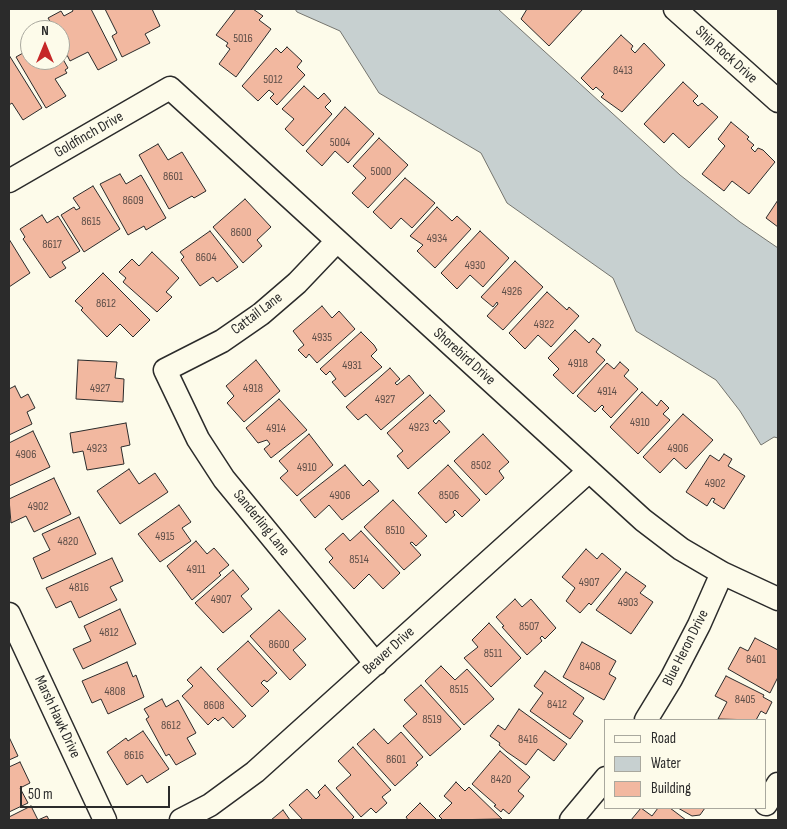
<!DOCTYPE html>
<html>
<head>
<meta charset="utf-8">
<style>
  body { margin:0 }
  #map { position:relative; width:787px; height:829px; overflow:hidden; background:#fdfbea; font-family:"Sofia Sans Condensed",sans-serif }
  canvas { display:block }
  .frame { position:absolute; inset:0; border:10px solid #2b2b2b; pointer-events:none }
  .legend { position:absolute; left:604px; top:719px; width:162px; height:90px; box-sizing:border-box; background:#fdfbea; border:1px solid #a9a89e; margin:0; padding:6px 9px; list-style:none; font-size:15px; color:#2b2b2b }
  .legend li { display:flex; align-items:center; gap:10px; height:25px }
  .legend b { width:25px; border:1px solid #a9a89e }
  .north { position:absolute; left:20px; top:20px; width:50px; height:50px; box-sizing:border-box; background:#fdfbea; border:1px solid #a9a89e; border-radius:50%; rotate:0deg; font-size:14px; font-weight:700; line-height:20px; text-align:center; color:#2b2b2b }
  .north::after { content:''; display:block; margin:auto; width:18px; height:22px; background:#c62828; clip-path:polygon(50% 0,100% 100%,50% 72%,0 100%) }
  .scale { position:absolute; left:20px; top:786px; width:150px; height:22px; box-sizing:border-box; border:2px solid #2b2b2b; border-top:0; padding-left:6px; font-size:15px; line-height:18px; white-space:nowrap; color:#2b2b2b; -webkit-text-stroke:4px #fdfbea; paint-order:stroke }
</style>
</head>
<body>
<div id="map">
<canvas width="787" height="829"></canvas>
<div class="frame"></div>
<ul class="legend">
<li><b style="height:6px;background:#fdfbea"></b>Road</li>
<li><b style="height:14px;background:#c7d0d0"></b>Water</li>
<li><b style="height:14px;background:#f2b8a0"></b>Building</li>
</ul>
<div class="north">N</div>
<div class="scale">50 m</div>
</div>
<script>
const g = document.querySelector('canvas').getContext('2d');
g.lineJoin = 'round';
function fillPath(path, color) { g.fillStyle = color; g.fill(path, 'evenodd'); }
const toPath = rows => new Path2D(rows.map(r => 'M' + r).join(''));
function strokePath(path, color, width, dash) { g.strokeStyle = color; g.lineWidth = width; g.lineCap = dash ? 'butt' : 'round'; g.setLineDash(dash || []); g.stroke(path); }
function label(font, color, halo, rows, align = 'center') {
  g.font = font + ' "Sofia Sans Condensed",sans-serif'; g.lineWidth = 4; g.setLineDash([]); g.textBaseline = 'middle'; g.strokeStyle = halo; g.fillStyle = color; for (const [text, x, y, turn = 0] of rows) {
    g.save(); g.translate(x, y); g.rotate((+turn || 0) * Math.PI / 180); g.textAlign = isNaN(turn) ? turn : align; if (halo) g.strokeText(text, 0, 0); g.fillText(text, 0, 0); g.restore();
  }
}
const water = toPath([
  [295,9,498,9,680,175,740,222,778,248,778,438,774,437,761,445,740,411,716,380,636,331,613,278,507,203,481,153,379,93,340,31,297,12,295,9]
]);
const building = toPath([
  [72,9,91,9,117,60,98,70,88,52,70,61,60,41,60,30,55,30,48,18,61,11,64,16,73,11,72,9],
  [105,9,152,9,160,26,145,34,150,43,122,57,112,36,117,33,105,9],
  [236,9,253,9,263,16,259,20,271,29,236,77,219,64,230,49,226,46,228,43,216,35,236,9],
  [527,9,583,9,549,46,521,19,527,9],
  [621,35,633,46,631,49,635,53,644,43,665,65,622,112,601,97,604,94,596,87,593,90,581,78,621,35],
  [287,47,302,61,297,67,305,75,277,105,270,98,274,94,269,90,258,101,242,86,276,48,281,53,287,47],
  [30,49,30,60,60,60,60,54,68,68,65,70,67,73,55,79,66,96,46,108,16,57,30,49],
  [9,55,42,108,23,120,12,103,9,105,9,55],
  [683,82,698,96,693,101,698,106,702,103,718,117,689,148,673,133,664,143,644,124,683,82],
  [304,86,318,99,324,93,331,101,325,107,332,114,303,146,285,129,294,119,282,109,304,86],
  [345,107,374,134,348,163,335,151,322,166,306,151,345,107],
  [731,122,749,137,747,139,754,145,751,148,755,152,758,148,763,150,775,162,749,194,732,181,724,191,702,174,725,146,718,139,731,122],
  [379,138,408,165,368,208,352,193,366,178,353,166,379,138],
  [158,144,168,160,182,152,206,191,194,198,192,196,169,209,139,155,158,144],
  [120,174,126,184,141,175,166,218,146,230,144,226,128,235,100,184,120,174],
  [405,178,435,203,412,228,401,218,391,229,373,212,405,178],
  [93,186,120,229,84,252,61,215,74,207,76,210,80,208,73,198,93,186],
  [245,199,271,227,257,240,262,246,243,263,213,227,245,199],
  [778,200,778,227,766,218,778,200],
  [437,207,452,221,457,216,471,229,435,268,417,251,423,245,410,236,437,207],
  [42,215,47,223,58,216,80,251,62,262,66,268,50,278,23,239,25,237,20,229,42,215],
  [210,231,238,267,217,282,213,277,200,286,181,260,184,257,180,252,210,231],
  [480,231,509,258,483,287,470,275,457,289,441,273,480,231],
  [9,239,30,273,9,287,9,239],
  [152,252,179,278,166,292,172,297,157,312,123,282,126,278,119,272,132,259,139,266,152,252],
  [515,261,543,287,503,330,487,316,498,304,497,302,493,307,481,297,515,261],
  [103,273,150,320,133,337,120,324,107,337,81,310,83,308,75,301,103,273],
  [547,292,567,310,569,307,579,316,551,347,538,335,525,349,509,333,547,292],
  [322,306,332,318,339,311,355,329,317,363,309,354,306,358,298,350,304,345,293,331,322,306],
  [575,330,589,343,593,338,601,345,596,352,605,360,573,394,553,375,559,369,548,358,575,330],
  [361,332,374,345,377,350,371,356,382,367,345,397,332,382,336,379,330,371,326,375,320,369,361,332],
  [78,360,117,362,115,378,124,379,123,402,76,399,78,360],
  [256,360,280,391,244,422,227,403,234,396,226,386,256,360],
  [620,362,629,370,624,376,638,389,611,418,602,409,604,407,602,405,595,412,577,396,607,363,614,369,620,362],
  [390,368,400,379,395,383,397,385,409,375,424,393,381,430,366,414,358,420,346,407,390,368],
  [15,386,21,398,28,394,35,408,27,412,32,424,9,435,9,389,15,386],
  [642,392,657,406,661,400,669,408,663,414,670,420,638,454,610,427,642,392],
  [430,395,445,411,433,421,436,424,439,420,450,432,408,469,397,456,403,451,387,433,430,395],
  [279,399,307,430,271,458,264,449,270,444,267,440,258,443,246,428,279,399],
  [683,414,713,440,686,469,674,458,660,473,643,457,683,414],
  [126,423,130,445,121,447,124,464,87,470,83,451,73,453,70,433,126,423],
  [33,431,50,467,9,486,9,443,33,431],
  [309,434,333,465,297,496,280,478,288,471,279,461,309,434],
  [483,434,509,462,499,471,504,478,486,495,454,461,483,434],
  [724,454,732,459,728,466,745,476,724,509,713,502,715,499,712,498,707,506,686,492,710,455,719,461,724,454],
  [345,465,363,486,369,480,379,491,342,520,329,505,315,518,300,500,345,465],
  [448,465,480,500,462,517,455,510,453,512,455,515,446,523,418,493,448,465],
  [129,469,139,484,155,473,168,492,120,524,97,491,129,469],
  [54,478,71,514,34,532,26,516,11,523,9,499,54,478],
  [393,500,427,536,416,546,412,542,410,543,421,555,404,570,364,527,393,500],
  [179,505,191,522,182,528,191,541,160,562,138,534,179,505],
  [79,517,96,554,42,579,33,558,50,550,42,534,79,517],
  [361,531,400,573,383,589,369,574,354,589,329,562,333,558,325,549,343,533,350,541,361,531],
  [196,541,207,554,214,548,229,565,219,573,221,575,192,600,167,566,196,541],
  [586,549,597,559,602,553,621,569,591,605,589,603,580,613,566,601,575,588,562,577,586,549],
  [112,558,123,581,110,587,117,600,79,618,71,601,56,608,46,588,112,558],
  [233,570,249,589,241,596,252,609,223,633,195,603,233,570],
  [626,572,646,586,640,593,653,602,631,634,596,610,626,572],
  [515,599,522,607,531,599,556,628,545,639,542,636,540,638,542,641,527,655,502,627,504,626,496,617,515,599],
  [120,609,136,644,83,669,73,649,91,641,84,626,120,609],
  [279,610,306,639,293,650,306,665,290,680,250,636,279,610],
  [489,623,521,658,491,687,464,658,478,647,472,640,489,623],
  [755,638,778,650,778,677,770,693,728,669,740,647,748,651,755,638],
  [248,641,277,673,267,682,264,680,261,683,269,691,252,707,217,669,248,641],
  [582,642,616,661,609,674,616,678,604,700,563,677,582,642],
  [127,662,133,677,136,675,144,697,108,714,101,699,92,703,82,681,127,662],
  [441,666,455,680,467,669,494,699,464,725,425,681,441,666],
  [201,667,246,716,233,728,223,717,218,721,215,718,208,725,182,696,193,686,187,680,201,667],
  [545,671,584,698,573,714,583,721,570,739,530,711,543,693,534,686,545,671],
  [726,676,764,695,763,697,772,702,766,714,761,711,756,720,718,719,727,702,715,696,726,676],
  [421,685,461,729,430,756,403,726,417,714,404,700,421,685],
  [162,699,166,707,178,700,196,733,187,738,196,754,176,765,169,754,166,756,146,719,149,717,144,709,162,699],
  [519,709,567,744,554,761,538,749,526,765,507,752,499,745,500,743,490,736,498,725,505,730,519,709],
  [374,729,388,744,401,732,423,757,416,763,418,765,395,786,357,744,374,729],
  [143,731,169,769,147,783,142,775,127,785,107,752,126,738,128,741,143,731],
  [9,737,18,756,9,760,9,737],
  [353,747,391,790,382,797,387,803,376,813,371,808,361,817,336,788,351,775,338,761,353,747],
  [500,751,530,777,518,791,524,796,509,814,503,809,501,812,494,806,496,805,472,784,500,751],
  [20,762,30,783,20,788,28,803,9,812,9,767,20,762],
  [456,782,465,791,469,787,502,819,443,820,439,816,452,803,444,796,456,782],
  [325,785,354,817,351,820,303,820,289,805,307,789,316,799,320,795,318,792,325,785],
  [420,803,437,820,408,820,406,817,420,803],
  [31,806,38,820,47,816,49,820,9,820,9,817,31,806],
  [641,808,652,816,658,808,670,808,686,820,631,820,641,808],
  [678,808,705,808,700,815,692,816,678,808],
  [283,810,290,820,271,820,283,810]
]);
const minor = toPath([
  [675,9,778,101],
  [9,181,170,88,643,520,681,549,722,573,778,599],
  [337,241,297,283,261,314,222,341,165,370,198,439,224,479,376,664],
  [9,614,105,820],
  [646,720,671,679,699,625,722,573],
  [766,804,778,784],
  [181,820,210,805,255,772,589,471],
  [571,820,606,778]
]);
const numberNames = [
  ["5016",243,39],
  ["8413",623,71],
  ["5012",273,80],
  ["5004",340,143],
  ["5000",381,172],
  ["8601",173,177],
  ["8609",133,201],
  ["8615",91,222],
  ["8600",241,233],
  ["4934",437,239],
  ["8617",52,245],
  ["8604",206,258],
  ["4930",475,266],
  ["4926",512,292],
  ["8612",106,304],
  ["4922",544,325],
  ["4935",322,338],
  ["4918",578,364],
  ["4931",352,366],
  ["4927",100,389],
  ["4918",253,389],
  ["4914",607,392],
  ["4927",385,400],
  ["4910",640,423],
  ["4923",419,428],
  ["4914",276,429],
  ["4923",97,449],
  ["4906",678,449],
  ["4906",26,455],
  ["8502",481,466],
  ["4910",307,468],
  ["4902",715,484],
  ["4906",340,496],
  ["8506",449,496],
  ["4902",38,507],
  ["8510",395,531],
  ["4915",165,537],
  ["4820",68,542],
  ["8514",359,560],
  ["4911",196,570],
  ["4907",589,583],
  ["4816",79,588],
  ["4907",221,600],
  ["4903",628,603],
  ["8507",529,627],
  ["4812",109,633],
  ["8600",279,645],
  ["8511",493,654],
  ["8401",756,660],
  ["8408",590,667],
  ["8515",459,690],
  ["4808",115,692],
  ["8405",745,700],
  ["8412",557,705],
  ["8608",214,706],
  ["8519",432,720],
  ["8612",171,726],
  ["8416",528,740],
  ["8616",134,756],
  ["8601",396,760],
  ["8420",501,780]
];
const streetNames = [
  ["Ship Rock Drive",726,55,42],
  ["Goldfinch Drive",89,135,-30],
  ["Cattail Lane",257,314,-37],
  ["Shorebird Drive",464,357,42],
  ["Sanderling Lane",261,523,51],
  ["Blue Heron Drive",686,648,-63],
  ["Beaver Drive",389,651,-42],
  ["Marsh Hawk Drive",57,717,65]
];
fillPath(water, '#c7d0d0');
strokePath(water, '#74746e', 1);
fillPath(building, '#f2b8a0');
strokePath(building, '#2b2b2b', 1);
strokePath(minor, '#2b2b2b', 25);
strokePath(minor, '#fdfbea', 22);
label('12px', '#5d4e48', null, numberNames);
label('15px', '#2b2b2b', '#fdfbea', streetNames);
</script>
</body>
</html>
